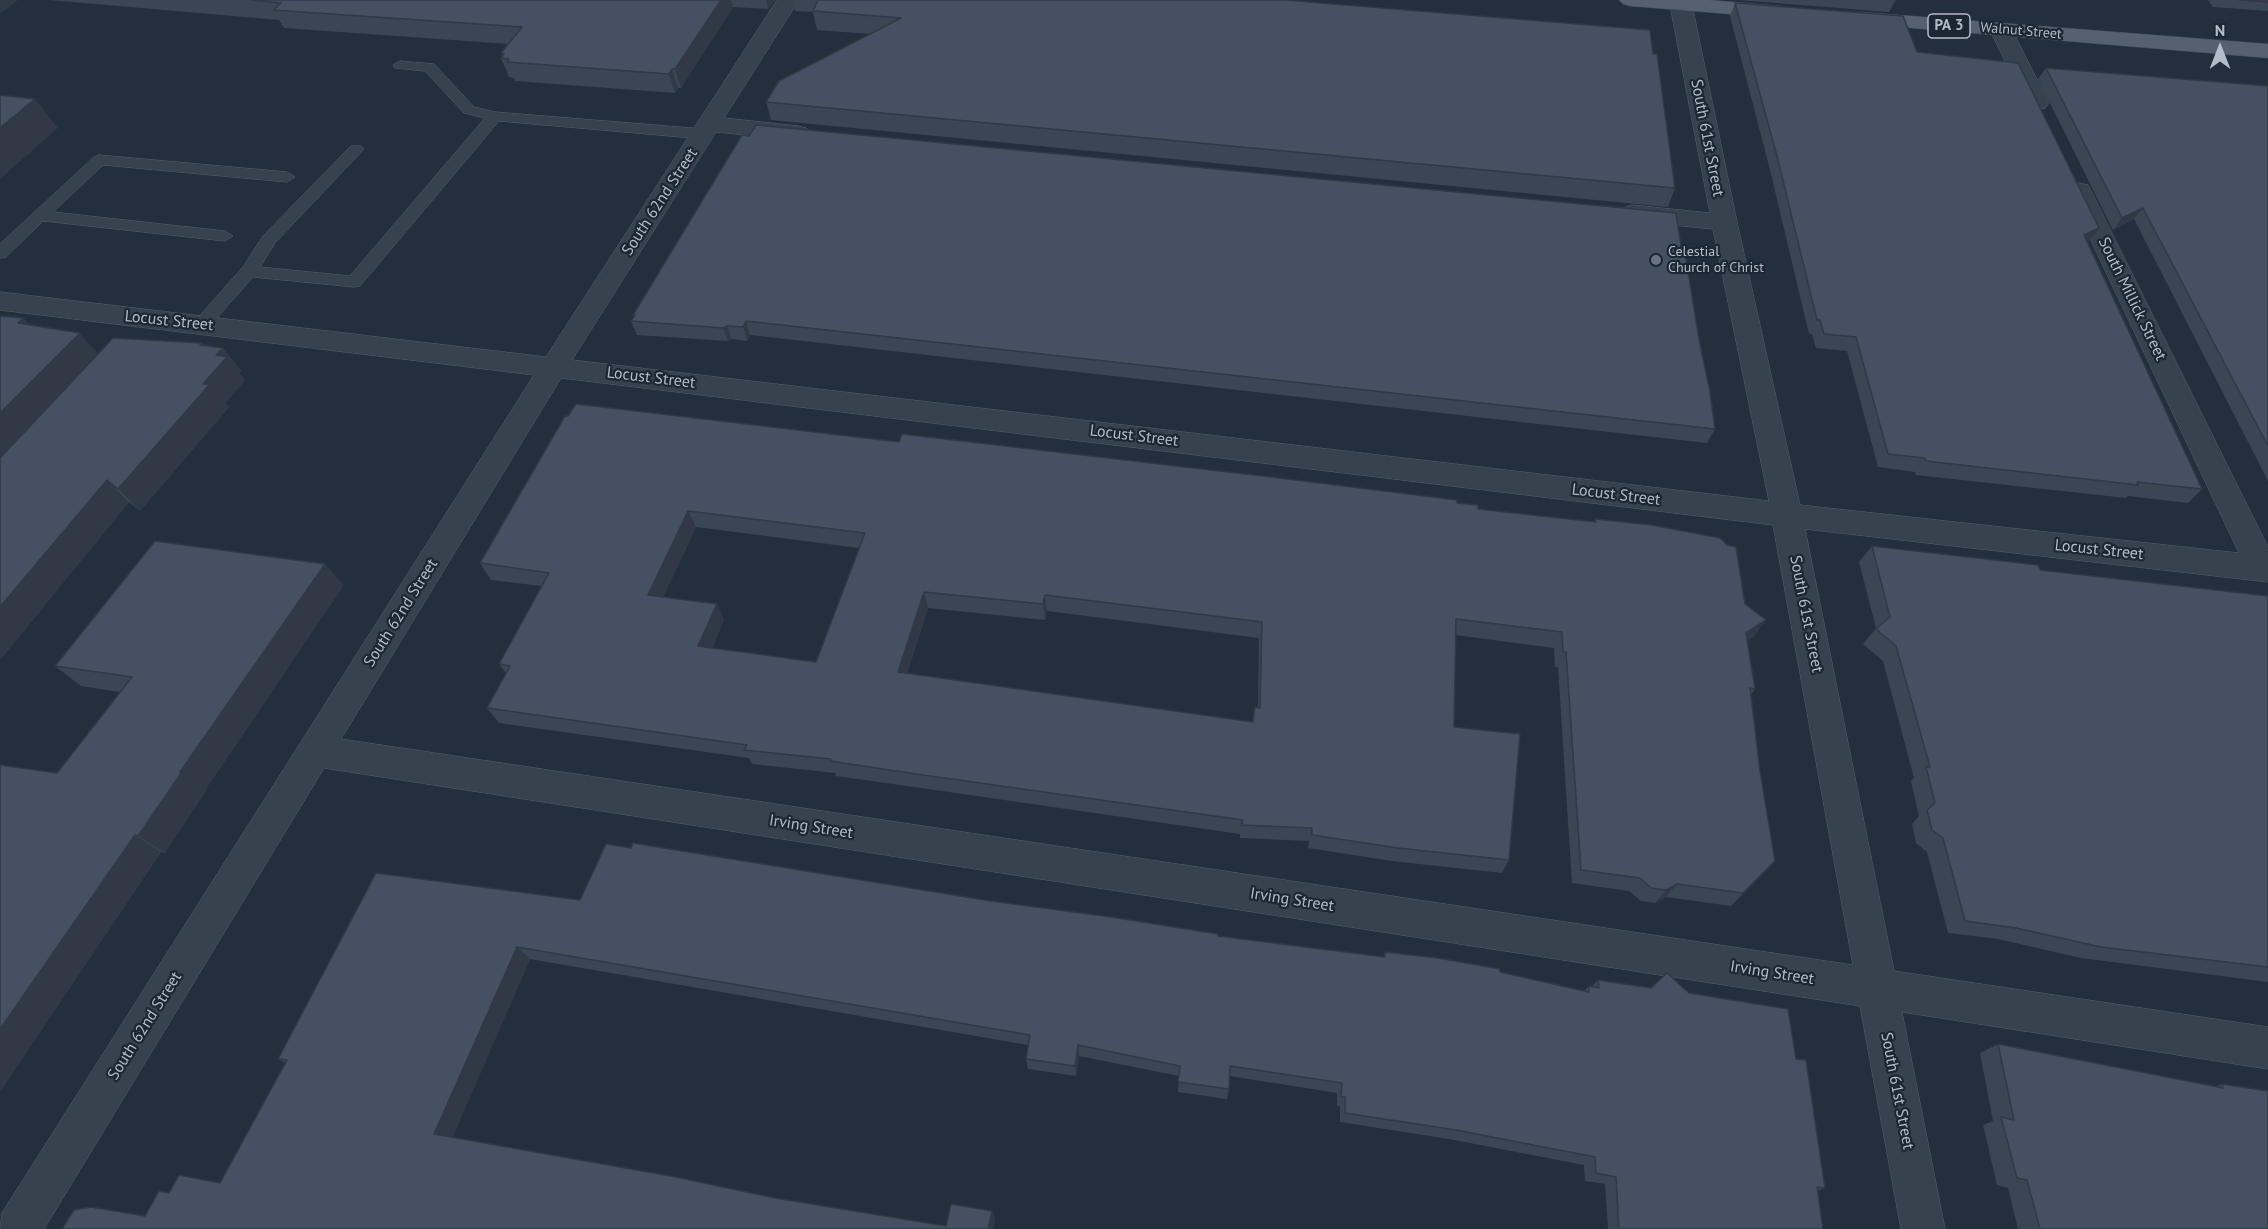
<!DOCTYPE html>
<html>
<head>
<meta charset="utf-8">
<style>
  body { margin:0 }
  #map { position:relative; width:2268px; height:1229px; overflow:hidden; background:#242f3e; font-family:"PT Sans",sans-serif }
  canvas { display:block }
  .north { position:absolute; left:2190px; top:18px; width:60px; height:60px; -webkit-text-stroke:4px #1d2633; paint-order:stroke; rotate:0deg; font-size:16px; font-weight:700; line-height:24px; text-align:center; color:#b4bcc9 }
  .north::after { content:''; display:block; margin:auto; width:21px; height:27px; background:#b4bcc9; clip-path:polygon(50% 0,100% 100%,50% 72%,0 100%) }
</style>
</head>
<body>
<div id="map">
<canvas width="2268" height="1229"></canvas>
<div class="north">N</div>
</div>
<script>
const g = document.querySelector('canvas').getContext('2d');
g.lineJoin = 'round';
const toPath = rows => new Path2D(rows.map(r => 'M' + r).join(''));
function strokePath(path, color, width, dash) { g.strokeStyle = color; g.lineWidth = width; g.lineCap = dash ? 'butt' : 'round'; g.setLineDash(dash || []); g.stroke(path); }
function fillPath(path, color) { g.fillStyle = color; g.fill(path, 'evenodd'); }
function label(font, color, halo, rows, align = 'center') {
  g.font = font + ' "PT Sans",sans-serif'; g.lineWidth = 4.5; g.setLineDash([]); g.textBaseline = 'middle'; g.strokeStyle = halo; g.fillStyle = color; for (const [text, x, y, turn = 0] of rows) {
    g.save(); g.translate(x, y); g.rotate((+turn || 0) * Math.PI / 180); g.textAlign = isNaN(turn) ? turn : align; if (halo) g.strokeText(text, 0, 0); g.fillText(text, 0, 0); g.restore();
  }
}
const lane = toPath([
  [400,61,434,64,474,107,495,112,704,129,712,134,704,139,499,121,360,286,354,287,253,277,208,328,196,328,193,324,196,320,243,267,263,236,351,146,361,146,364,149,275,243,260,267,350,276,485,118,464,113,425,71,395,68,393,65,400,61],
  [99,155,287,172,295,177,287,182,103,165,53,212,225,231,233,236,225,241,43,221,6,257,0,258,0,244,94,157,99,155]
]);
const street = toPath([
  [777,0,799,0,724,118,798,126,806,128,810,133,806,138,798,140,716,132,572,360,1769,501,1713,229,1632,221,1623,218,1619,213,1623,208,1632,205,1710,213,1669,0,1691,0,1737,222,1800,505,2239,553,2067,190,2070,185,2079,183,2088,185,2268,547,2268,582,1805,529,1894,971,2268,1027,2268,1069,1902,1012,1945,1229,1901,1229,1860,1006,324,768,44,1229,0,1229,2,1213,534,375,0,310,0,292,546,357,777,0],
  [561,378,1773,525,1853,965,341,739,561,378],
  [2001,24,2009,25,2012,30,2049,103,2045,108,2037,110,2029,108,2025,103,1990,30,1993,25,2001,24]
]);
const primary = toPath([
  [1619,0,1709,0,1779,6,1787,7,1790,12,1787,17,1779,18,1630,6,1623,4,1619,0],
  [1860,12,2268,44,2268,58,1852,23,1849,18,1852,13,1860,12]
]);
const wall = toPath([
  [49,0,775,0,768,9,733,7,681,88,678,88,675,93,515,81,514,78,509,77,501,58,502,56,501,53,509,44,284,28,279,20],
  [792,0,1285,0,1675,188,1668,207,771,120,766,102,870,34,817,30,813,12,795,11],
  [1738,0,1896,0,1889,12],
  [2208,0,2268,0,2268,11,2213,7],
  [1735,3,1917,52,2099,228,2087,242,2202,489,2188,503,2128,496,2126,498,1916,475,1915,472,1878,467,1847,351,1816,348,1812,334,1809,334,1770,170,1730,16],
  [2046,68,2268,86,2268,481,2134,219,2113,230,2038,79],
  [1682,253,1699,339,1715,429,1707,443,750,335,747,341,732,339,728,341,637,335,631,321,634,317,633,315],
  [0,316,23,318,29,325,99,354,202,343,205,345,223,348,241,371,239,373,245,380,225,403,229,407,140,511,129,502,0,660],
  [899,442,1457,503,1478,509,1594,522,1595,519,1745,604,1766,620,1754,636,1747,641,1755,689,1751,694,1760,771,1775,861,1731,906,1666,897,1655,903,1641,901,1629,891,1572,883,1558,667,1555,667,1554,648,1455,635,1454,727,1509,860,1502,873,1392,861,1308,848,1309,841,1240,838,1240,834,921,788,836,776,835,773,752,764,749,758,499,723,487,708,506,673,499,664,541,586,491,580,480,563],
  [696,527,859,548,816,662,712,648,724,620,663,597],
  [928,608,1045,620,1047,611,1259,638,1258,708,1255,707,1252,722,907,674],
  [1872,546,2040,570,2268,596,2268,982,2081,958,1998,939,1948,933,1927,852,1916,843,1912,824,1919,816,1911,781,1914,778,1883,661,1863,644,1876,628,1859,562],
  [344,585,205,790,206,791,165,853,161,852,0,1092,57,773,120,692,81,686,55,666],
  [580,900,991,901,1218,936,1383,957,1385,952,1500,972,1584,991,1589,986,1592,986,1598,980,1689,993,1796,1059,1825,1188,1818,1191,1823,1229,1608,1229,1605,1184,1585,1181,1584,1165,1449,1139,1340,1122,1340,1106,1337,1106,1337,1093,1230,1076,1229,1089,1227,1099,1178,1092,1179,1076,1079,1056,1076,1076,1028,1069,1026,1059,1028,1045,530,959,452,1138,775,1198,946,1226,992,1211,995,1218,993,1229,145,1216,169,1193,220,1183,286,1063,278,1059],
  [1998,1044,2216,1086,2222,1084,2268,1229,2018,1229,2008,1188,1997,1185,1983,1125,1993,1121,1980,1053]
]);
const shadedWall = toPath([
  [0,0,18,0,0,14],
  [721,0,731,0,733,7,681,88,675,69],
  [766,0,775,0,768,9],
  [672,69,678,88,675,93,669,74],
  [35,99,58,128,0,179,0,128],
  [2143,208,2134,219,2113,230,2122,218],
  [2099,228,2088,242,2073,249,2084,235],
  [23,318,44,341,18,323],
  [746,321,750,335,747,341,743,327],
  [727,326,732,339,728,341,723,328],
  [80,333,100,356,0,461,0,413],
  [202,343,220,365,216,355,223,348,241,371,239,373,245,380,225,403,229,407,140,511,118,489,203,384,200,345],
  [107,480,129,502,0,660,0,607],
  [688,511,696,527,656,611,648,595],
  [325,564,344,585,205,790,206,791,165,853,138,836,180,772],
  [924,592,928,608,902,688,898,672],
  [1045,595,1047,611,1045,620,1043,604],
  [717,604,724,620,706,662,698,646],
  [1766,620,1754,636,1735,649,1746,633],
  [135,835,161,852,0,1092,0,1029],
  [1677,884,1666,897,1655,903,1666,890],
  [517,947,530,959,450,1143,434,1134],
  [1078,1045,1079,1056,1076,1076,1075,1066],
  [992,1211,995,1218,993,1229,988,1229]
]);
const building = toPath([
  [251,0,721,0,675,69,672,69,669,74,507,62,509,59,501,58,504,54,501,53,522,27,273,10,281,3,251,0],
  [818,0,1285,0,1650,30,1653,54,1657,54,1675,188,766,102,779,81,901,18,813,11,818,0],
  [2239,0,2268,0,2268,2,2267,2,2239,0],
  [1735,3,1903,16,1917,52,2018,63,2099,228,2084,235,2202,489,2137,482,2138,485,1926,461,1925,458,1888,454,1856,337,1824,334,1820,320,1817,320,1777,156,1735,3],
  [2046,68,2268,86,2268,446,2143,208,2122,218,2046,68],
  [0,95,35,99,0,128,0,95],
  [756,125,1676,213,1682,253,1685,253,1699,339,1710,392,1715,429,746,321,743,327,727,326,723,328,631,321,635,315,633,315,742,135,749,136,756,125],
  [0,316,23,318,18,323,80,333,0,413,0,316],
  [113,338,202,343,200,345,223,348,216,355,227,357,203,384,210,384,118,489,107,480,0,607,0,458,113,338],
  [576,404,899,442,902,434,1271,477,1457,500,1457,503,1478,505,1478,509,1596,522,1595,519,1652,525,1720,538,1727,545,1736,547,1745,604,1766,620,1746,633,1755,689,1750,688,1760,771,1775,861,1743,893,1677,884,1666,890,1651,888,1640,878,1581,870,1566,652,1563,652,1562,632,1456,619,1454,727,1520,734,1509,860,1398,848,1312,835,1312,828,1242,825,1243,820,916,774,830,761,831,759,744,750,747,745,487,708,510,666,499,664,549,573,480,563,565,416,568,416,576,404],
  [688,511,865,533,816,662,698,646,717,604,648,595,688,511],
  [924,592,1043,604,1045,595,1262,622,1260,708,1255,707,1253,722,898,672,924,592],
  [155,541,325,564,180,772,182,772,138,836,135,835,0,1029,0,765,57,773,132,677,55,666,155,541],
  [1872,546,2038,565,2040,570,2268,596,2268,967,2101,947,2016,928,1965,921,1943,838,1932,830,1927,810,1935,803,1926,767,1930,767,1896,646,1876,629,1890,617,1872,546],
  [633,843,991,901,1111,917,1218,934,1218,936,1385,957,1385,952,1438,958,1500,969,1500,972,1589,992,1589,986,1599,988,1598,980,1651,988,1667,973,1689,993,1788,1009,1796,1059,1806,1060,1825,1188,1817,1187,1823,1229,1619,1229,1616,1177,1596,1173,1595,1157,1456,1130,1345,1113,1345,1097,1341,1097,1342,1083,1230,1066,1229,1089,1178,1082,1180,1066,1078,1045,1075,1066,1026,1059,1030,1035,517,947,434,1134,676,1177,775,1198,946,1226,951,1204,992,1211,988,1229,62,1229,74,1210,91,1207,145,1216,159,1191,169,1193,179,1175,220,1183,287,1060,278,1059,376,873,580,900,606,844,631,848,633,843],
  [1998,1044,2223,1088,2222,1084,2268,1091,2268,1229,2040,1229,2027,1180,2017,1178,2001,1117,2014,1120,1998,1044]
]);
const markers = [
  [1656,260,6,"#6b7280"]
];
const farStreetnames = [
  ["Walnut Street",2021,31,5]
];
const farPoinames = [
  ["Celestial",1668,252],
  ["Church of Christ",1668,268]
];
const shields = [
  [1949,26,42]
];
const shieldNames = [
  ["PA 3",1949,26]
];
const streetNames = [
  ["South 61st Street",1707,138,79],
  ["South 62nd Street",660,202,-57],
  ["South Millick Street",2132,299,64],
  ["Locust Street",169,321,6],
  ["Locust Street",651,378,7],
  ["Locust Street",1134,436,7],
  ["Locust Street",1616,495,7],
  ["Locust Street",2099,550,6],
  ["South 62nd Street",401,613,-58],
  ["South 61st Street",1806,614,79],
  ["Irving Street",811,827,9],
  ["Irving Street",1292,900,9],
  ["Irving Street",1772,973,9],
  ["South 62nd Street",145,1026,-58],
  ["South 61st Street",1897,1091,79]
];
strokePath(lane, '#565f6c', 1);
strokePath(street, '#565f6c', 1);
strokePath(primary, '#414a57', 1);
fillPath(lane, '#38414e');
fillPath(street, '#38414e');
fillPath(primary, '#56606e');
fillPath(wall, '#3b4654');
fillPath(shadedWall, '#303945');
fillPath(building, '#455162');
strokePath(building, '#303945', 1.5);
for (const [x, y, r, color] of markers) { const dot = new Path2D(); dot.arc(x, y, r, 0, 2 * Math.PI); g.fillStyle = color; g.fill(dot); strokePath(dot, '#1d2633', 2); }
label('14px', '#b4bcc9', '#1d2633', farStreetnames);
label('14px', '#b4bcc9', '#1d2633', farPoinames, 'left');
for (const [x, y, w] of shields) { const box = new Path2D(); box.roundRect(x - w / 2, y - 12, w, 24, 4.5); g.fillStyle = '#1d2633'; g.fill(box); strokePath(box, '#b4bcc9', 1.5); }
label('bold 15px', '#b4bcc9', null, shieldNames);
label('16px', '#b4bcc9', '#1d2633', streetNames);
</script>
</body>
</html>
